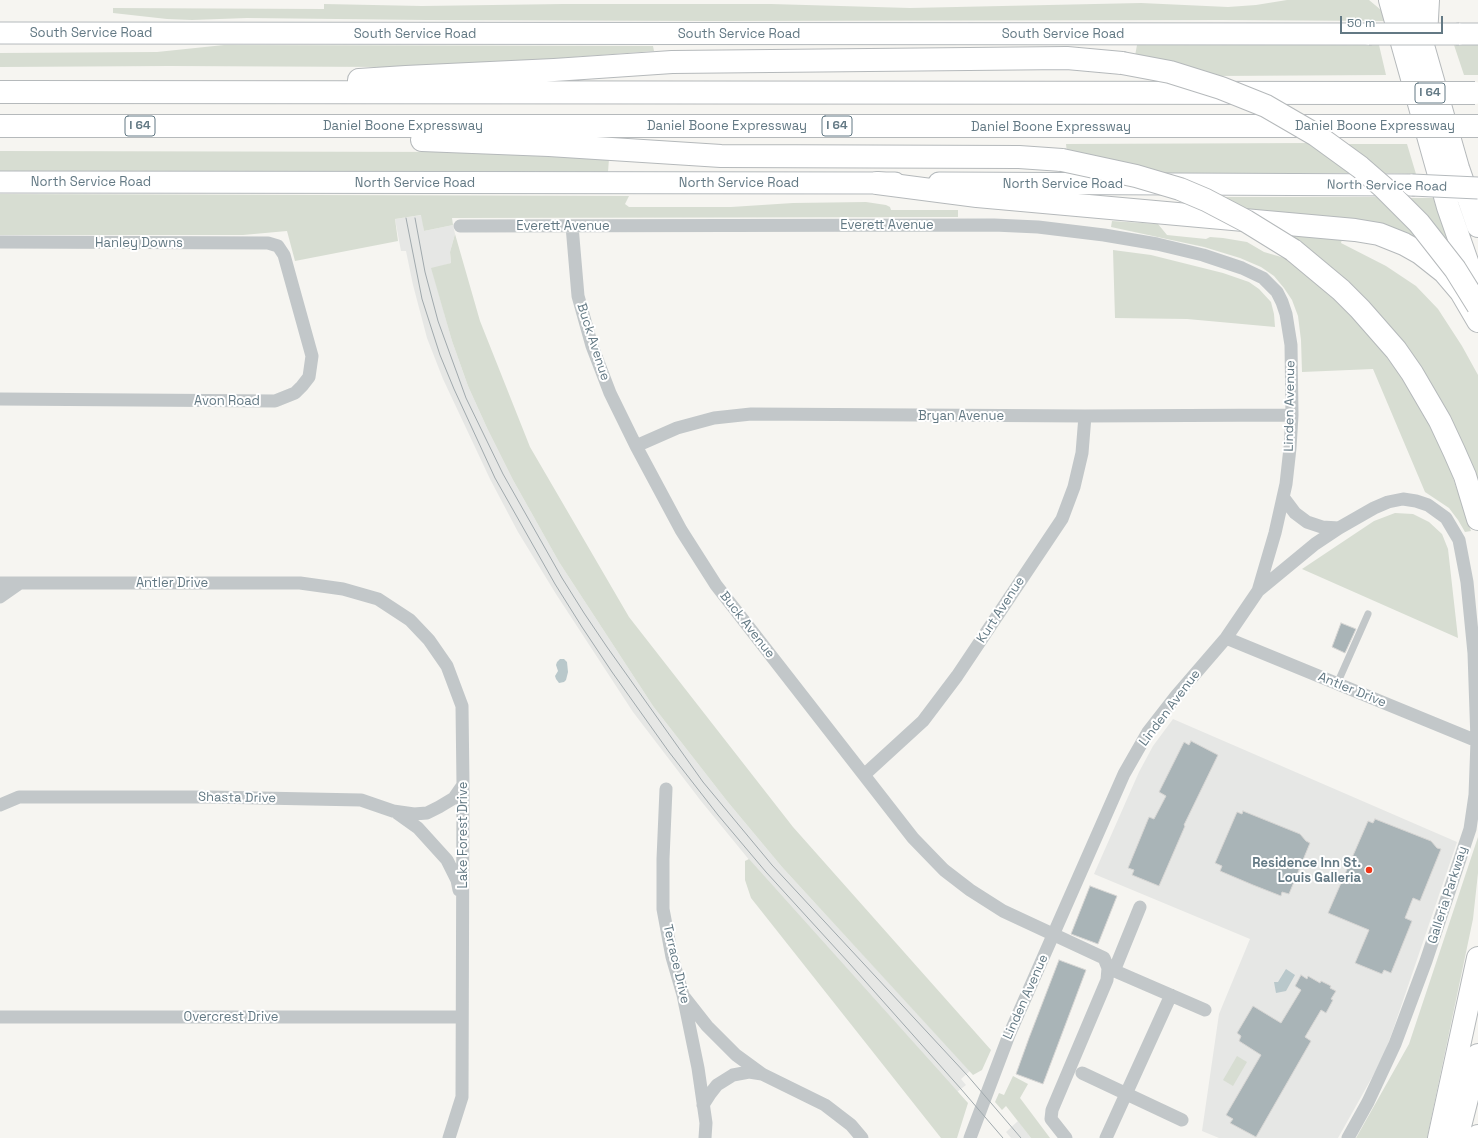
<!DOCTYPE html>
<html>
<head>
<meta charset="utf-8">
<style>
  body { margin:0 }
  #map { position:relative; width:1478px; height:1138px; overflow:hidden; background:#f6f5f1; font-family:"Space Grotesk",sans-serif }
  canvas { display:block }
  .scale { position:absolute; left:1340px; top:16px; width:103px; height:18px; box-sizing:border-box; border:2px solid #637984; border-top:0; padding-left:5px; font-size:12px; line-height:14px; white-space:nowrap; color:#637984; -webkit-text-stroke:3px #fff; paint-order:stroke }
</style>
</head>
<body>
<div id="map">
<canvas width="1478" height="1138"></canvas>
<div class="scale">50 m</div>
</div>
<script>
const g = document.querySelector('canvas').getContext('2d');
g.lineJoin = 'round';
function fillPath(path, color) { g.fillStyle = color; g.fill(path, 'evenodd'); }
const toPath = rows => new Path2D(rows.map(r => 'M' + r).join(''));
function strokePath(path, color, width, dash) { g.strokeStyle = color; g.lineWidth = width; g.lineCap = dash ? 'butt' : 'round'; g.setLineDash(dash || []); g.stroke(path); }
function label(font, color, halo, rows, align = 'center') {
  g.font = font + ' "Space Grotesk",sans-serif'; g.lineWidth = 4; g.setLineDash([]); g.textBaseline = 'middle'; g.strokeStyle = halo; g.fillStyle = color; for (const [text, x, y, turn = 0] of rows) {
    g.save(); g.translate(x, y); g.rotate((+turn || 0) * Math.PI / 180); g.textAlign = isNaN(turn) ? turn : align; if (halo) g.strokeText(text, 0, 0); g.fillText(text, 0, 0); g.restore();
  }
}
const built = toPath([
  [422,215,424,231,453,225,455,234,450,252,451,263,432,269,452,341,468,386,487,428,513,480,559,562,653,706,727,801,782,867,970,1071,961,1079,966,1085,957,1092,764,878,701,801,633,712,556,594,518,532,490,479,443,379,427,338,413,285,406,251,401,251,395,219],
  [1173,719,1457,842,1393,1030,1385,1052,1375,1072,1338,1138,1219,1138,1202,1131,1219,1014,1250,939,1094,874,1139,772,1153,746],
  [1018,1121,1031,1138,1011,1138,1006,1132]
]);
const green = toPath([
  [1287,0,1369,0,1381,10,1386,21,1220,20,711,21,427,20,247,18,192,20,167,19,113,13,113,8,324,9,324,4,422,6,563,4,771,4,910,8,1141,3,1228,7,1256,5],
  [224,45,653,46,654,51,523,61,448,66,385,67,169,66,0,67,0,53,157,52],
  [1137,45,1379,45,1386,75,1214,76,1135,56],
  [1454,45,1478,45,1478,75,1464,75],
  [1312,143,1353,173,1160,173,1067,153,1066,144],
  [1344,144,1407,144,1416,174,1381,173],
  [0,151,467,152,609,159,608,172,0,171],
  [0,194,629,196,625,204,629,207,731,207,793,203,866,202,886,205,890,207,891,210,958,210,958,217,452,218,453,225,424,231,421,215,395,219,398,241,295,261,287,231,243,235,0,235],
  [1217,197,1380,197,1429,250,1249,212],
  [1407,198,1436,198,1456,254],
  [1112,221,1158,224,1167,235,1206,239,1210,237,1223,238,1247,242,1264,252,1288,259,1336,299,1371,336,1403,379,1430,425,1446,457,1471,531,1465,532,1458,520,1449,508,1425,492,1373,369,1302,372,1301,340,1298,316,1292,300,1284,288,1274,276,1261,267,1240,258,1204,247,1111,227],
  [1284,233,1342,239,1341,243,1386,266,1416,286,1438,309,1462,346,1478,375,1478,484,1454,425],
  [455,234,480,321,530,447,629,617,793,827,991,1050,982,1070,973,1075,782,867,727,801,653,706,559,562,513,480,487,428,468,386,452,341,431,268,451,263,450,252],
  [1113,250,1151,255,1223,273,1249,282,1259,289,1271,302,1274,314,1275,327,1187,319,1115,318],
  [1395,513,1413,514,1429,522,1442,534,1448,549,1458,638,1302,569,1374,521],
  [1478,837,1478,873,1473,919,1427,1138,1356,1138,1409,1044],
  [749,859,968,1103,957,1138,941,1138,751,898,745,880,745,861],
  [1237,1056,1247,1062,1233,1086,1223,1080],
  [1013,1076,1028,1084,1020,1098,1050,1138,1031,1138,1006,1106,1002,1110,995,1102,999,1093,1004,1095]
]);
const water = toPath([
  [560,659,564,659,567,662,568,672,566,680,564,682,559,683,556,679,555,676,558,671,556,665,557,662],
  [1286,969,1295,975,1286,991,1276,993,1274,982,1278,982]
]);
const building = toPath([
  [1341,623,1356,629,1345,653,1332,647,1341,623],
  [1191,741,1218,755,1184,825,1185,826,1159,886,1132,875,1134,870,1128,868,1149,817,1154,819,1166,796,1159,792,1184,742,1189,745,1191,741],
  [1243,811,1300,834,1306,841,1310,843,1289,894,1282,892,1281,896,1253,885,1220,871,1222,866,1215,863,1237,812,1242,814,1243,811],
  [1375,819,1431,841,1437,848,1441,849,1420,901,1413,898,1405,918,1412,921,1391,973,1384,970,1382,974,1355,963,1369,930,1328,913,1368,821,1373,823,1375,819],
  [1090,886,1117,896,1098,944,1071,934,1090,886],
  [1059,960,1086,970,1043,1084,1016,1074,1029,1038,1059,960],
  [1301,975,1307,979,1308,976,1320,983,1321,981,1331,986,1330,988,1336,991,1331,999,1333,1000,1326,1013,1321,1010,1305,1037,1311,1041,1256,1137,1230,1123,1233,1119,1226,1115,1261,1055,1239,1041,1241,1036,1237,1033,1253,1006,1281,1023,1301,990,1295,986,1301,975]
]);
const lane = toPath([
  [1337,684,1368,614]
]);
const street = toPath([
  [460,226,994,225,1038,227,1104,235,1157,244,1203,255,1242,268,1263,278,1277,292,1282,302,1286,314,1291,345,1292,415,1290,448,1286,484,1275,533,1258,591,1226,638,1176,696,1148,732,1124,774,1009,1035,970,1138],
  [572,226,578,296,592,346,610,393,636,446,681,530,716,585,913,838,944,870,970,890,1003,911,1104,958,1108,968,1107,980,1052,1110,1051,1119,1066,1138],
  [0,242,268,243,278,246,284,255,312,356,309,377,302,386,295,393,275,401,0,399],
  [636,446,677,428,714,418,751,414,1085,416,1292,415],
  [1283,497,1295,513,1307,522,1322,527,1339,528],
  [0,583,300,583,343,589,378,599,410,620,429,640,447,666,462,706,463,785,462,1097,449,1138],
  [1258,591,1315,544,1339,528,1374,508,1388,502,1403,499,1416,501,1428,505,1446,518,1459,540,1467,582,1474,653,1477,741,1475,795,1470,829,1426,961,1395,1044,1368,1102,1348,1138],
  [0,597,20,583],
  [1226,638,1477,741],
  [864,775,923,721,957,676,1062,519,1074,487,1082,453,1085,416],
  [666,789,663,859,663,909,672,957,683,995,698,1068,706,1123,705,1138],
  [0,805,19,797,210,797,361,800,393,811,414,814,427,813,439,807,454,798,463,785],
  [397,813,418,828,447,860,457,880,459,890],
  [1108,968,1205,1010],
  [1114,971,1140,907],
  [685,998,707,1026,736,1055,762,1074,825,1105,851,1125,862,1138],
  [0,1017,462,1017],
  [1082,1073,1182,1120],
  [703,1105,710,1094,717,1085,733,1075,749,1072,762,1074],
  [1106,1138,1171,995]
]);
const primary = toPath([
  [0,33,1369,34],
  [1459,34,1478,34],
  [0,182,895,183],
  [939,183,1412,185]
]);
const highway = toPath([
  [1390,0,1448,207,1470,270,1477,302],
  [1410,0,1458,168,1478,226],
  [1426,37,1428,0],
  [359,80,406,77,554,70,672,62,1067,58,1122,63],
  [0,92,1386,93],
  [0,126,1395,126],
  [422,140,549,145,721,156,1019,157,1062,160],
  [877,183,977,196,1355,230,1379,234,1404,244,1420,253,1444,272,1461,292,1478,321],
  [1293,250,1341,290,1360,309,1396,350,1412,373,1440,421,1454,451,1465,476,1478,519],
  [1439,1138,1478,958],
  [1457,1138,1478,1055],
  [1478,1138,1478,1136]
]);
const tram = toPath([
  [406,218,422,299,440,355,454,389,495,478,555,584,582,627,612,672,669,752,718,815,766,872,849,963,961,1089,1003,1138],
  [415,218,425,272,438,321,466,398,503,474,562,578,584,613,607,647,703,782,772,865,967,1075,1021,1138]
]);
const primaryBridge = toPath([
  [1369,34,1459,34],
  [1412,185,1478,188]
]);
const highwayBridge = toPath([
  [1122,63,1170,72,1221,88,1266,106,1316,135,1360,167,1383,187,1419,223,1455,269,1478,306],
  [1386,93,1475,93],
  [1395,126,1478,126],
  [1062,160,1136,176,1180,189,1206,200,1246,221,1293,250]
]);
const markers = [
  [1369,870,4,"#ed371a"]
];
const shields = [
  [1430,93,30],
  [140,126,30],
  [837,126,30]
];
const shieldNames = [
  ["I 64",1430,93],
  ["I 64",140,126],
  ["I 64",837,126]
];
const streetNames = [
  ["South Service Road",91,33],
  ["South Service Road",415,34],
  ["South Service Road",739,34],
  ["South Service Road",1063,34],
  ["Daniel Boone Expressway",403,126],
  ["Daniel Boone Expressway",727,126],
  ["Daniel Boone Expressway",1375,126],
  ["Daniel Boone Expressway",1051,127],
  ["North Service Road",91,182],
  ["North Service Road",415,183],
  ["North Service Road",739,183],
  ["North Service Road",1063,184],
  ["North Service Road",1387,186,1],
  ["Everett Avenue",887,225],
  ["Everett Avenue",563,226],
  ["Hanley Downs",139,243],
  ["Buck Avenue",593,342,72],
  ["Avon Road",227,401],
  ["Linden Avenue",1290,406,-89],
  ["Bryan Avenue",961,416],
  ["Antler Drive",172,583],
  ["Kurt Avenue",1001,610,-57],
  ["Buck Avenue",747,625,52],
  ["Antler Drive",1352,690,22],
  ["Linden Avenue",1170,708,-53],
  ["Shasta Drive",237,798,1],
  ["Lake Forest Drive",463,835,-90],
  ["Galleria Parkway",1448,895,-72],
  ["Terrace Drive",676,964,77],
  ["Linden Avenue",1026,997,-66],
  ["Overcrest Drive",231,1017]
];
const poiNames = [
  ["Residence Inn St.",1361,863],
  ["Louis Galleria",1361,878]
];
fillPath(built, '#e6e7e5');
fillPath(green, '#d7ddd2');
fillPath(water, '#b9c8cb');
fillPath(building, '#a9b4b7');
strokePath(building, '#d7d6d4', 1);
strokePath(primary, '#b5babd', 23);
strokePath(highway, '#b5b9bb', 24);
strokePath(lane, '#c2c7c9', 7);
strokePath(street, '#c2c7c9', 13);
strokePath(primary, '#fff', 21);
strokePath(highway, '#fff', 22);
strokePath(tram, '#a0a9ad', 1);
strokePath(primaryBridge, '#b5babd', 23, []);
strokePath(highwayBridge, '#b5b9bb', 24, []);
strokePath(primaryBridge, '#fff', 21);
strokePath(highwayBridge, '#fff', 22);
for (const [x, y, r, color] of markers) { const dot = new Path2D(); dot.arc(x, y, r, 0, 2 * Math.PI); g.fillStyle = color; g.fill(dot); strokePath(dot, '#fff', 1.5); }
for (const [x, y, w] of shields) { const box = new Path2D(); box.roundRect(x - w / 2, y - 10, w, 20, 3); g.fillStyle = '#fff'; g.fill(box); strokePath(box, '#637984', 1); }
label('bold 12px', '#637984', null, shieldNames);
label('13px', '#637984', '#fff', streetNames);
label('bold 13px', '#637984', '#fff', poiNames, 'right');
</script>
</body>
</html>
